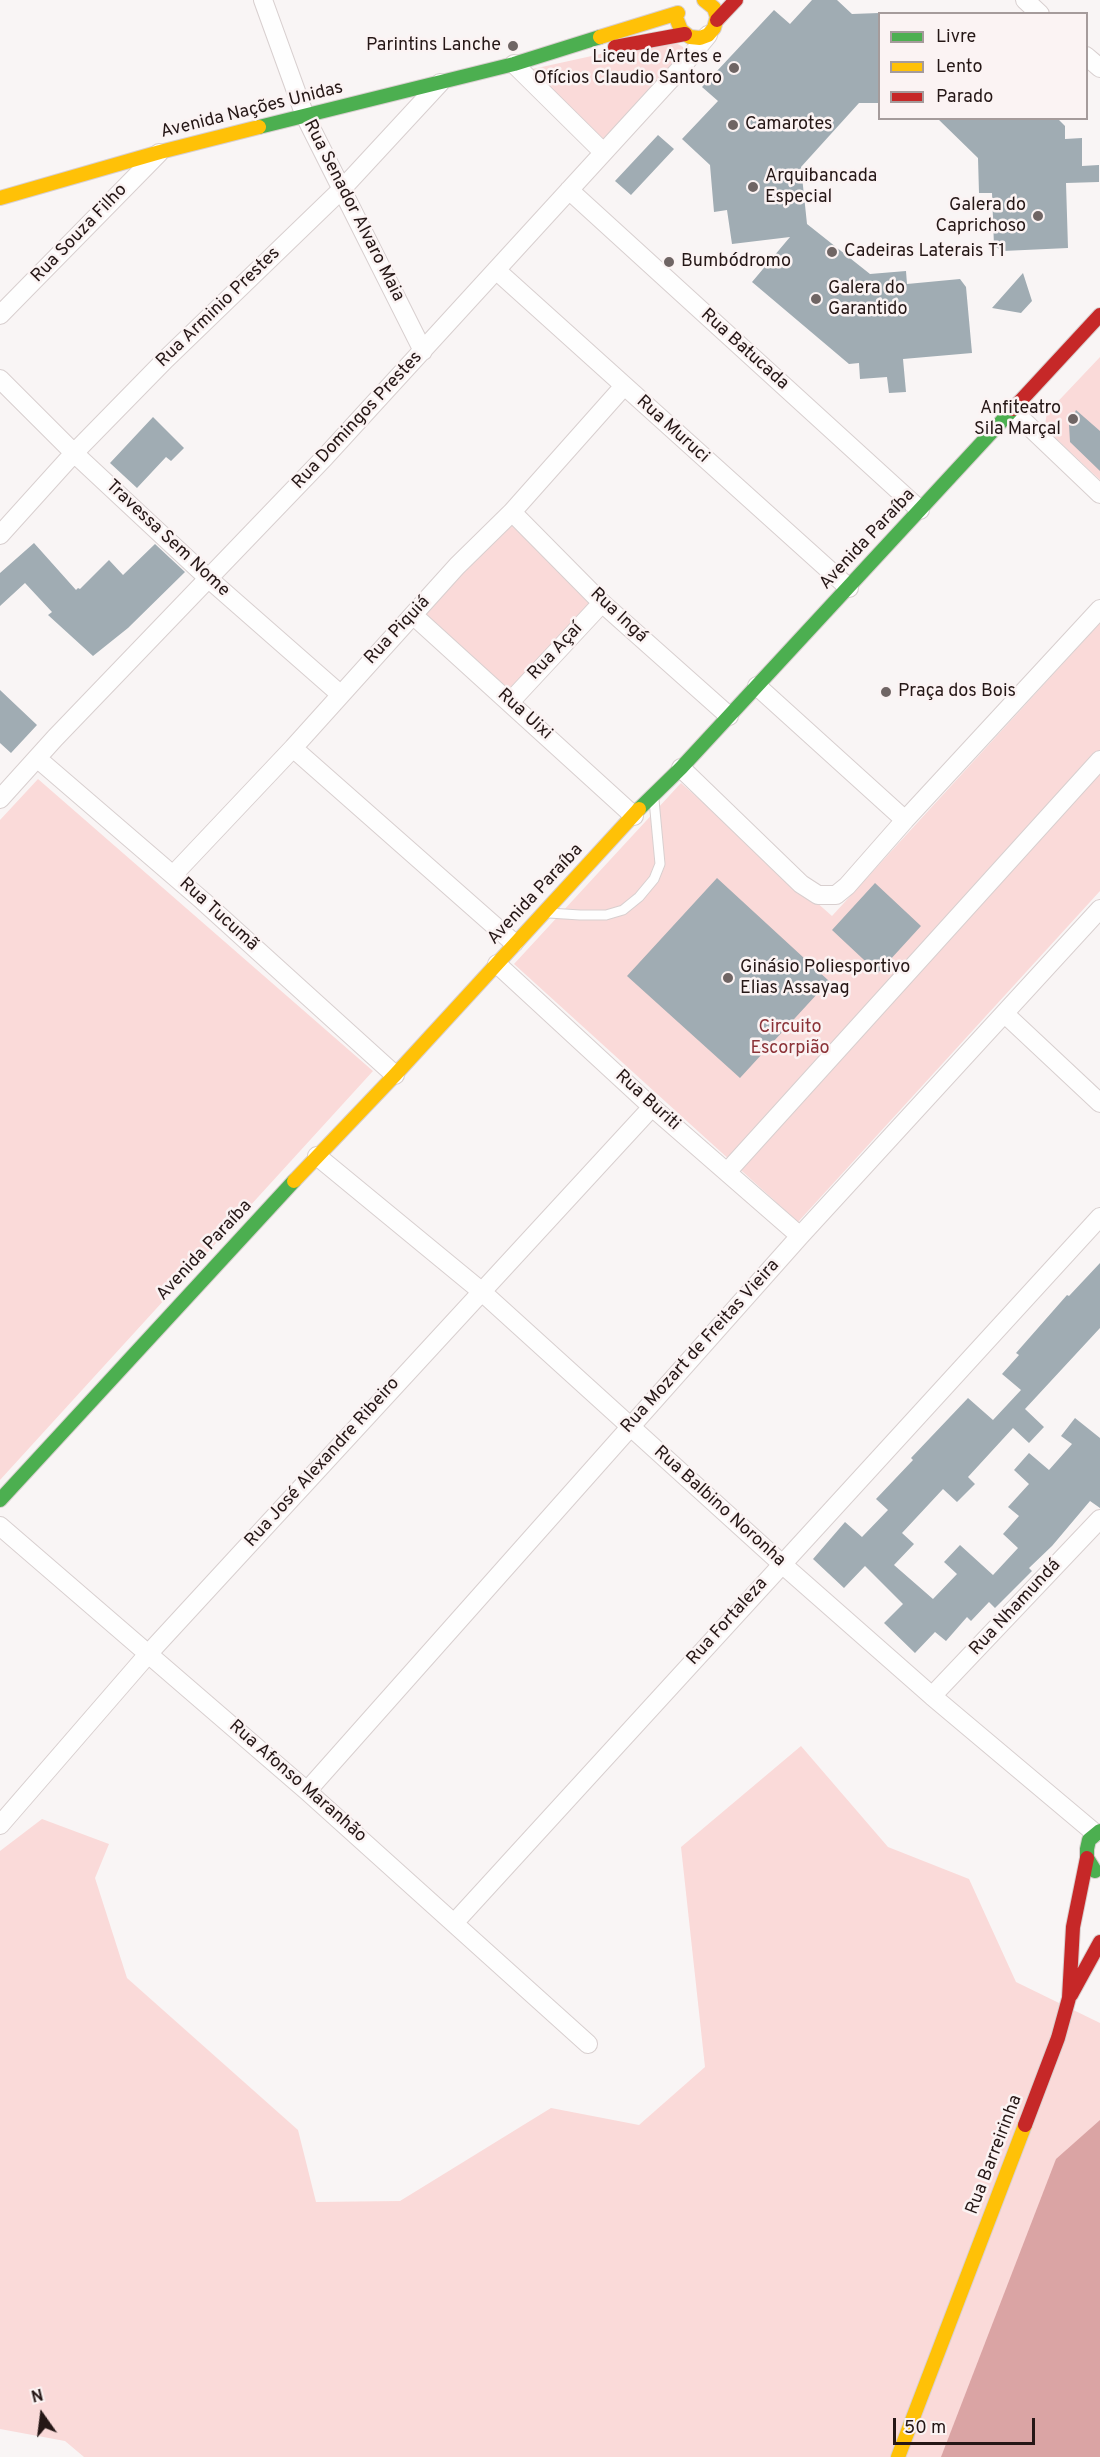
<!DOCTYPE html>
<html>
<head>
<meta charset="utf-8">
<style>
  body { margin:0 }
  #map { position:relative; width:1100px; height:2457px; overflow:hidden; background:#f9f5f5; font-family:Overpass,sans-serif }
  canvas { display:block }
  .legend { position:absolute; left:878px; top:12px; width:210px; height:108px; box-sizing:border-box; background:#fbf3f3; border:2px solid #a59b9b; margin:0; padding:8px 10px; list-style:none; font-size:18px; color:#251716 }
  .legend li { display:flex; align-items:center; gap:12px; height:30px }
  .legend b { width:30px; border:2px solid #a59b9b }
  .north { position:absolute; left:12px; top:2385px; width:60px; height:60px; -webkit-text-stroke:4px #fbf3f3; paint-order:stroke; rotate:346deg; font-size:16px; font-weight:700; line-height:24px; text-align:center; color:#251716 }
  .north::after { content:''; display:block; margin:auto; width:21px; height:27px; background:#251716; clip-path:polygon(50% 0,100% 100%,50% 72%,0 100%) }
  .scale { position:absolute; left:893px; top:2418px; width:142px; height:27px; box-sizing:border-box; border:3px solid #251716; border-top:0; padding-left:8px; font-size:18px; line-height:21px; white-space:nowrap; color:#251716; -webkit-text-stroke:4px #fbf3f3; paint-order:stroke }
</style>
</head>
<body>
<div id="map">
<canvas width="1100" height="2457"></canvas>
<ul class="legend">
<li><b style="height:8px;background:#4caf50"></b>Livre</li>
<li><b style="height:8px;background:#ffc107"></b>Lento</li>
<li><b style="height:8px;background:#c62828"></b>Parado</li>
</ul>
<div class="north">N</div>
<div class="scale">50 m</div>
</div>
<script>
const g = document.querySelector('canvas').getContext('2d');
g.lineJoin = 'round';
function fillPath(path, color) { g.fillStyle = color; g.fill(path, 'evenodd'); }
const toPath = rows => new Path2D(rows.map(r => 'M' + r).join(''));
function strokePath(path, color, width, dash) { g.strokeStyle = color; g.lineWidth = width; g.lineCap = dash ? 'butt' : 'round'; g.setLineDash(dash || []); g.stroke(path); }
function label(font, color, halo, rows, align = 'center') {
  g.font = font + ' Overpass,sans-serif'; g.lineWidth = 5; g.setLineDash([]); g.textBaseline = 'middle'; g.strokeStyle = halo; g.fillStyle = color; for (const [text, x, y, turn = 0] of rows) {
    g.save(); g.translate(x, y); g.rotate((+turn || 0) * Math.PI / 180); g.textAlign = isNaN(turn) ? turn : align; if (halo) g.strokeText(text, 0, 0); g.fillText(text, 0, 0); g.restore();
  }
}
const green = toPath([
  [669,39,683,47,686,53,604,144,528,70],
  [1100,357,1100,480,1051,434,1045,424,1047,413],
  [509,523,592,602,509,697,422,614],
  [1100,623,1100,891,798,1222,514,964,681,783,832,916],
  [38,779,373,1071,0,1480,0,820],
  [801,1746,888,1847,969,1879,1016,1982,1100,2023,1100,2457,84,2457,65,2441,0,2429,0,1851,42,1819,109,1844,95,1878,127,1978,298,2130,316,2202,400,2201,551,2108,639,2125,705,2067,681,1847]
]);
const water = toPath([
  [1100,2120,1100,2457,941,2457,1056,2159]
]);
const building = toPath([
  [812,0,837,0,852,14,879,13,879,103,859,103,801,167,807,224,870,274,906,271,907,284,960,279,966,287,972,353,903,359,906,392,889,393,887,377,860,379,859,363,849,364,752,282,790,237,732,244,727,210,714,212,710,165,682,139,718,101,702,87,774,10,790,24],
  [937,118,1057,118,1065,126,1065,139,1082,138,1082,166,1099,165,1099,182,1066,183,1068,248,1003,251,994,246,992,193,979,193,978,158],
  [658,135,674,149,631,195,615,181],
  [1023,273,1032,301,1021,313,992,308],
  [1076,410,1100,431,1100,471,1070,442,1069,425],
  [153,417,184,448,171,461,166,457,137,488,110,463],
  [34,543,76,590,78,588,80,589,109,560,123,575,155,544,185,572,128,628,93,656,48,615,52,612,25,583,0,606,0,573],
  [0,690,37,725,11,753,0,743],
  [717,878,829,981,740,1078,627,976],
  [875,883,921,926,878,973,832,930],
  [1100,1263,1100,1328,1025,1409,1044,1427,1029,1443,1013,1428,968,1477,975,1484,957,1502,943,1489,902,1533,914,1544,894,1565,933,1599,957,1574,944,1562,960,1545,993,1575,1018,1548,1003,1534,1019,1516,1008,1507,1029,1484,1014,1470,1029,1453,1049,1470,1072,1444,1061,1436,1075,1418,1100,1438,1100,1508,1090,1501,1052,1546,1029,1568,1032,1571,995,1608,989,1602,971,1621,967,1617,946,1641,935,1632,915,1653,884,1623,903,1604,865,1566,844,1588,813,1559,845,1522,862,1537,888,1510,876,1499,913,1460,911,1458,968,1398,993,1420,1021,1390,1002,1374,1019,1355,1016,1353,1067,1295,1069,1296]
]);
const lane = toPath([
  [549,913,580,915,606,915,623,910,639,897,654,879,660,864,654,800]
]);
const street = toPath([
  [263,0,305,116,423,351],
  [1025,0,1040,14],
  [1086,56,1100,68],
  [514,64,602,151],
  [569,190,920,510],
  [496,270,849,588],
  [0,315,159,153],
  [0,379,74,453,209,579,340,694],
  [1013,411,1100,494],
  [512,512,602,603,729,716],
  [0,535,74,453,166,359,341,190,440,83],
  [413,615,634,816],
  [757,686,905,820],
  [510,702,602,603],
  [293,748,514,943],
  [38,759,203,901,395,1075],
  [681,768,801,884,818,895,836,895,847,886,905,820,1100,609],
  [0,799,55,738,325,457,680,69,708,35],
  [173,875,293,748,457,566,512,512,624,386],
  [497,964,652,1107,800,1236],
  [1005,1014,1100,1103],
  [317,1156,481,1291,782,1564,932,1696,1095,1833],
  [727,1172,1100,760],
  [0,1526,307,1791,588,2044],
  [932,1696,1100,1519],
  [307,1791,800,1236,1100,909],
  [0,1825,149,1653,652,1107],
  [455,1922,1100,1217]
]);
const fast = toPath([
  [259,127,514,64,600,37],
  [639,809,681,768,1013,409],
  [0,1500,294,1181],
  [1095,1871,1087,1858,1087,1849,1089,1840,1100,1831]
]);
const slow = toPath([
  [677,20,681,30,690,37,700,38,708,35,714,28,717,17,714,8,704,0],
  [600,37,678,13],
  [0,198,160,152,259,127],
  [294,1181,395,1075,639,809],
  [898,2457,1025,2125]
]);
const jam = toPath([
  [717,20,736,0],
  [615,47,685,34],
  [1013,409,1100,315],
  [1071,1995,1100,1942],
  [1025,2125,1058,2038,1069,1998,1073,1927,1087,1858]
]);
const markers = [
  [513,46,6,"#6f6564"],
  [734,68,6,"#6f6564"],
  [733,125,6,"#6f6564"],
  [753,187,6,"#6f6564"],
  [1038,216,6,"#6f6564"],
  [832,252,6,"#6f6564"],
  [669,262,6,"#6f6564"],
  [816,299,6,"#6f6564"],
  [1073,419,6,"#6f6564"],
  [886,692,6,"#6f6564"],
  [728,978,6,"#6f6564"]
];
const poiNames = [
  ["Parintins Lanche",501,46,"right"],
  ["Liceu de Artes e",722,58,"right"],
  ["Ofícios Claudio Santoro",722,79,"right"],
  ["Camarotes",745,125],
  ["Arquibancada",765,177],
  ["Especial",765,198],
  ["Galera do",1026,206,"right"],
  ["Caprichoso",1026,227,"right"],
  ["Cadeiras Laterais T1",844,252],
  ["Bumbódromo",681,262],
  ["Galera do",828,289],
  ["Garantido",828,310],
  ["Anfiteatro",1061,409,"right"],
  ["Sila Marçal",1061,430,"right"],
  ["Praça dos Bois",898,692],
  ["Ginásio Poliesportivo",740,968],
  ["Elias Assayag",740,989]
];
const streetNames = [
  ["Avenida Nações Unidas",252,111,-14],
  ["Rua Senador Alvaro Maia",353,211,63],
  ["Rua Souza Filho",80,234,-46],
  ["Rua Arminio Prestes",219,308,-44],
  ["Rua Batucada",744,350,42],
  ["Rua Domingos Prestes",358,421,-47],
  ["Rua Muruci",672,430,42],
  ["Travessa Sem Nome",167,539,43],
  ["Avenida Paraíba",868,540,-47],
  ["Rua Ingá",618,616,43],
  ["Rua Piquiá",398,631,-47],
  ["Rua Açaí",556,652,-47],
  ["Rua Uixi",524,715,42],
  ["Avenida Paraíba",536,895,-47],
  ["Rua Tucumã",218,915,42],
  ["Rua Buriti",647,1101,42],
  ["Avenida Paraíba",205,1251,-47],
  ["Rua Mozart de Freitas Vieira",701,1347,-48],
  ["Rua José Alexandre Ribeiro",323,1463,-48],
  ["Rua Balbino Noronha",719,1507,42],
  ["Rua Nhamundá",1016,1608,-47],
  ["Rua Fortaleza",728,1622,-48],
  ["Rua Afonso Maranhão",297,1782,41],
  ["Rua Barreirinha",995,2155,-69]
];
const parkNames = [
  ["Circuito",790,1028],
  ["Escorpião",790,1049]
];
fillPath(green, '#fadad9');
fillPath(water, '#daa4a4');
fillPath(building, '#a0acb3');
strokePath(lane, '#d8cfcf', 11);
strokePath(street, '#d8cfcf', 20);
strokePath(fast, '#d8cfcf', 16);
strokePath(slow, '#d8cfcf', 16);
strokePath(jam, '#d8cfcf', 16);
strokePath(lane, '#fefefe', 9);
strokePath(street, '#fefefe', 18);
strokePath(fast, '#4caf50', 14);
strokePath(slow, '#ffc107', 14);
strokePath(jam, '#c62828', 14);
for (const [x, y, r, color] of markers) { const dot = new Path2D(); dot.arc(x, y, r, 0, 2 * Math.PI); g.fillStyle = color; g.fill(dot); strokePath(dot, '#fbf3f3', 2); }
label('18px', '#251716', '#fbf3f3', poiNames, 'left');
label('18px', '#251716', '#fbf3f3', streetNames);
label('18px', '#8b3237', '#fbf3f3', parkNames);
</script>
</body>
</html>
